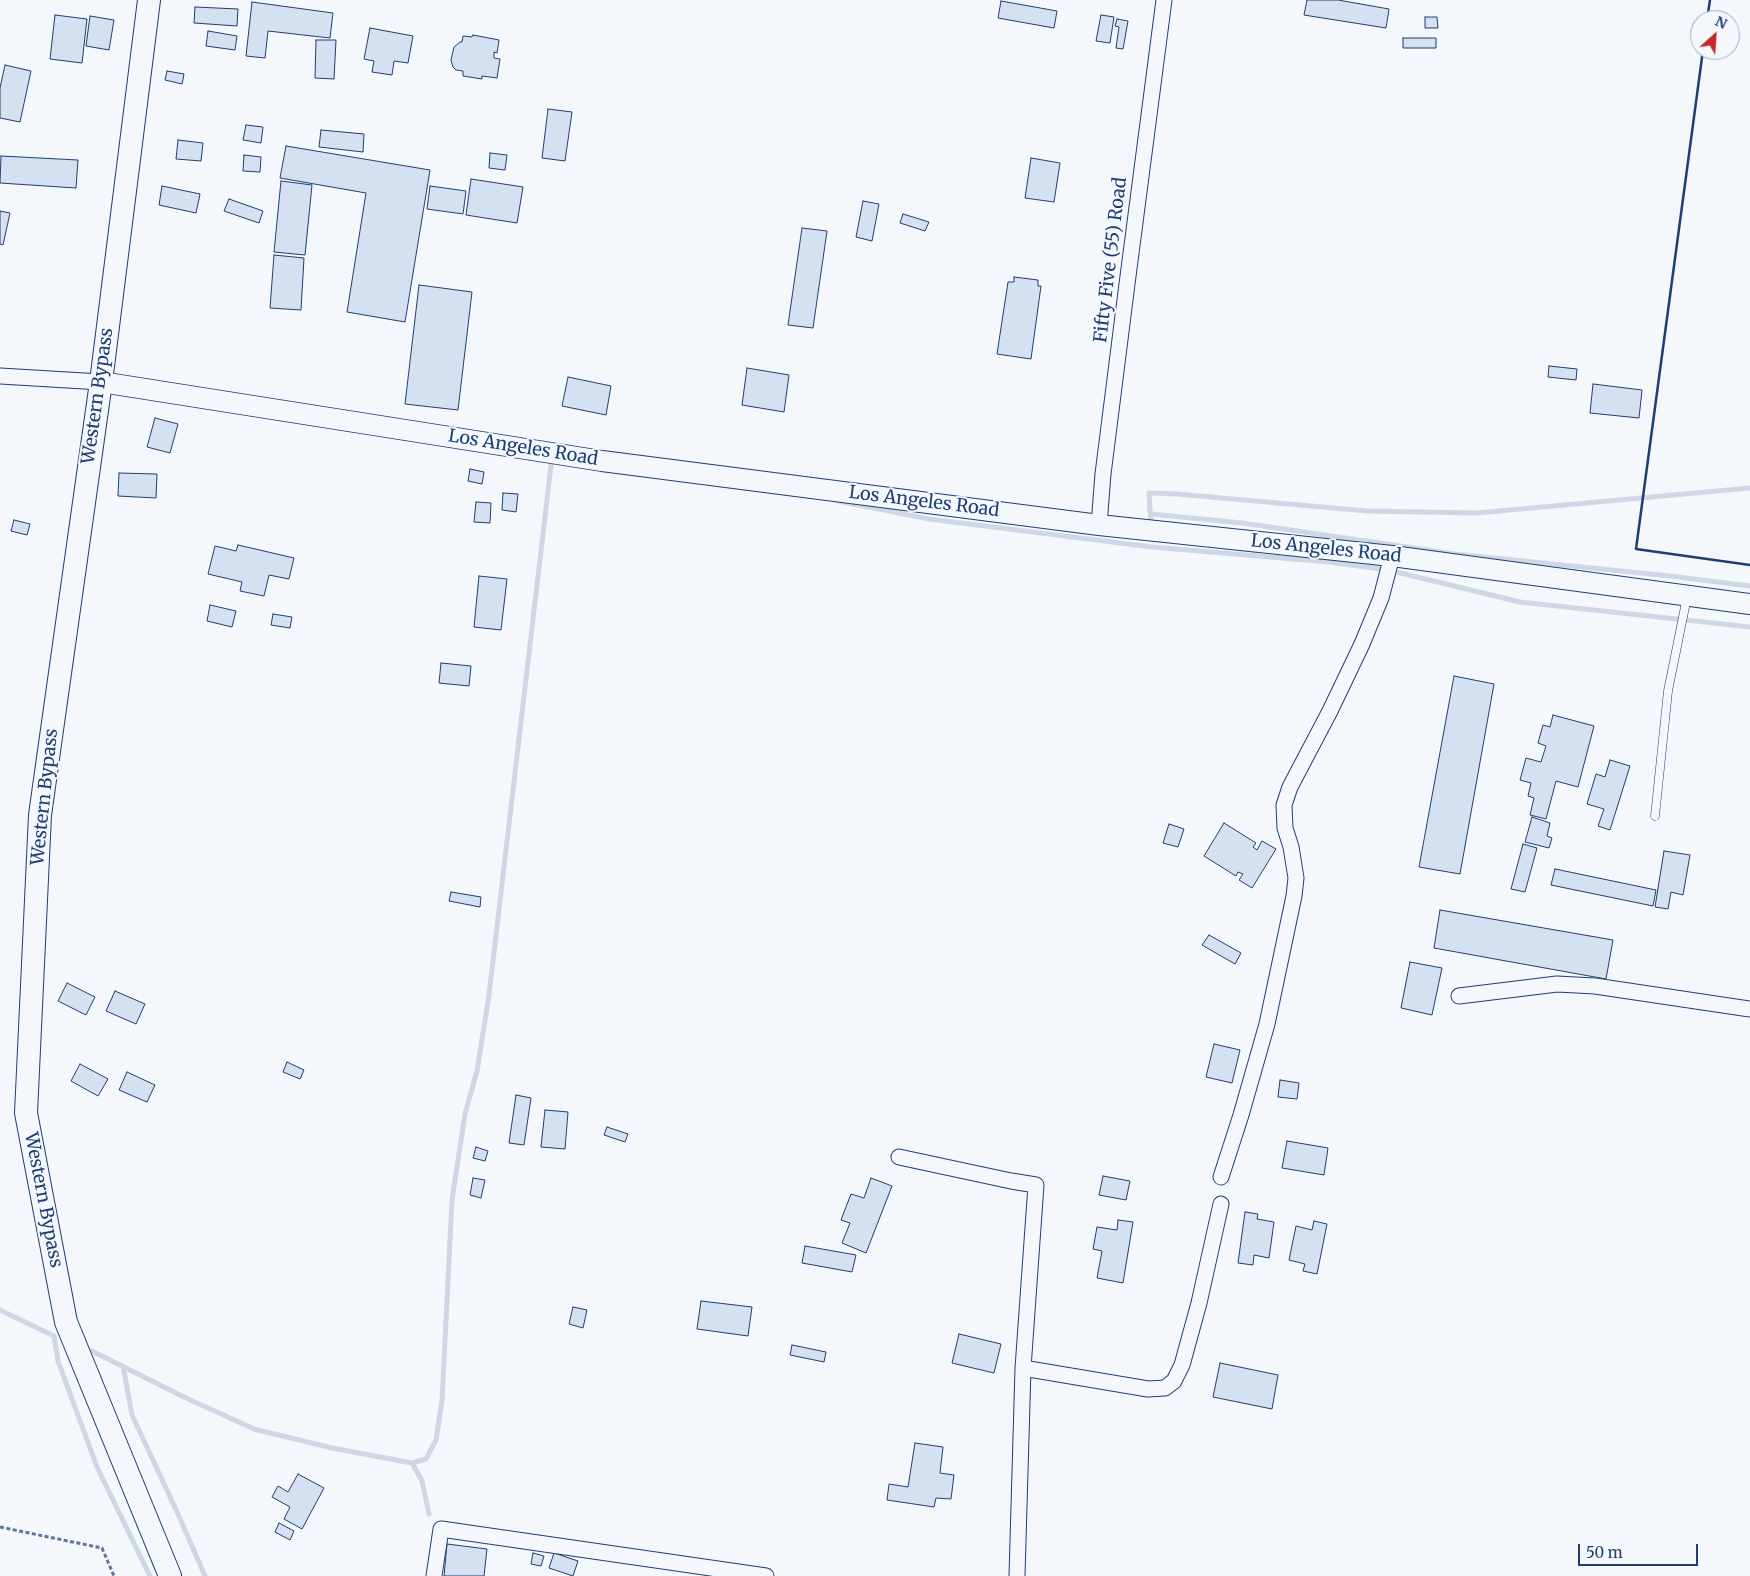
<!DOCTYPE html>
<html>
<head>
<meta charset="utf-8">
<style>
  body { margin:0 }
  #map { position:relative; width:1750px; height:1576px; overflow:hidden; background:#f4f7fb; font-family:Merriweather,serif }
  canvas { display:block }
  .north { position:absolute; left:1690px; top:10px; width:50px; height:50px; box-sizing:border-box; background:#f4f7fb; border:1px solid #9eadc5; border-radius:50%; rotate:26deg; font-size:14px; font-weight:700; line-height:20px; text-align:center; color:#1d3f73 }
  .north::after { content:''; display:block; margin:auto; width:18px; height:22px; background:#c62828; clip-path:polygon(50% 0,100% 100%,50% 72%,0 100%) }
  .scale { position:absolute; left:1578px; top:1544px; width:120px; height:22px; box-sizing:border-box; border:2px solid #1d3f73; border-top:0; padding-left:6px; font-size:15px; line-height:18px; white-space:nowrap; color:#1d3f73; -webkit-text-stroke:4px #f4f7fb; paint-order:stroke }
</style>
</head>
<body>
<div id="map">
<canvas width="1750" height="1576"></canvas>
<div class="north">N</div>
<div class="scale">50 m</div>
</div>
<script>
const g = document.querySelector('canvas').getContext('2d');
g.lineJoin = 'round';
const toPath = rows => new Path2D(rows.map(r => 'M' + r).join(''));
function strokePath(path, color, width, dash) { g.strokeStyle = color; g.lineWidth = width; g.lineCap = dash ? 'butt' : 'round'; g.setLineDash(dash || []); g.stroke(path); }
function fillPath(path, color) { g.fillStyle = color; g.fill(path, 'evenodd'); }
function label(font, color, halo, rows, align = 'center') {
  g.font = font + ' Merriweather,serif'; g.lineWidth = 4; g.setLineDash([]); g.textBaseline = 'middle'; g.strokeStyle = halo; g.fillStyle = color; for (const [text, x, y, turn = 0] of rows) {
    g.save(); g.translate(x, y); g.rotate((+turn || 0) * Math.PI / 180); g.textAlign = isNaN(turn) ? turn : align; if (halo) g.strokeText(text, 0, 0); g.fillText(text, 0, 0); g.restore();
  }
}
const stream = toPath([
  [838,501,929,519,1152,547,1329,562,1388,570,1520,602,1750,627],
  [1151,514,1242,523,1455,554,1670,576,1750,586],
  [1151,527,1149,493,1177,494,1367,511,1477,513,1750,488],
  [0,1310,54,1336,58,1361,97,1467,150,1576],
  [92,1351,184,1397,254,1429,332,1448,412,1463,422,1481,429,1514],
  [123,1366,132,1415,178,1514,205,1576],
  [412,1463,426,1459,436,1440,442,1401,452,1200,465,1114,477,1071,489,995,552,457]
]);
const building = toPath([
  [1307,0,1338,0,1389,9,1386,28,1304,15,1307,0],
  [1001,1,1057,11,1054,28,998,18,1001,1],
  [252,2,333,13,330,38,268,31,265,58,246,56,252,2],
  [195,7,238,9,237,26,194,23,195,7],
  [55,15,87,19,82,63,50,59,55,15],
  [1101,15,1114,17,1110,43,1096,41,1101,15],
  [90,16,114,20,109,50,86,46,90,16],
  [1425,17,1437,17,1438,28,1425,28,1425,17],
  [1117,19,1128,21,1123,49,1116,48,1119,27,1115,26,1117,19],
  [370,28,413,36,408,63,394,61,392,75,372,72,374,61,364,59,370,28],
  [208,31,237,36,235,50,206,46,208,31],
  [473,35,499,40,497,53,494,52,494,58,500,59,497,78,482,76,482,79,463,76,463,71,456,70,453,67,451,60,454,47,460,42,462,42,463,36,472,37,473,35],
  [1403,38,1436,38,1436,48,1403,48,1403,38],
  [316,40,336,40,334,79,315,78,316,40],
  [5,65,31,71,20,122,0,118,0,88,5,65],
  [167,71,184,74,182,84,165,80,167,71],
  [548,109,572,112,565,161,542,158,548,109],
  [246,125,263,127,261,143,243,140,246,125],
  [321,130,364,134,363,152,319,147,321,130],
  [178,140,203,143,201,161,176,159,178,140],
  [286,146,430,170,405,322,347,312,366,193,280,178,286,146],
  [490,153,507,155,505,170,489,168,490,153],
  [244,155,261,157,260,172,243,171,244,155],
  [1,156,78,160,76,188,0,183,1,156],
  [1031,158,1060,163,1054,202,1025,198,1031,158],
  [471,179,523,187,517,223,466,215,471,179],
  [281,181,312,185,305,255,274,252,281,181],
  [162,186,200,194,196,213,159,205,162,186],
  [430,186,466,191,463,214,427,209,430,186],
  [229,199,263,211,259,223,224,211,229,199],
  [863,201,879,204,872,241,856,237,863,201],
  [0,211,10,213,3,245,0,244,0,211],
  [903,214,929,222,925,231,900,223,903,214],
  [802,228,827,231,813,328,788,325,802,228],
  [274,255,304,258,301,310,270,308,274,255],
  [1014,277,1038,280,1038,286,1041,286,1031,359,997,354,1008,282,1014,282,1014,277],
  [419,285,472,292,458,410,405,404,419,285],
  [1549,366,1577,369,1576,380,1548,377,1549,366],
  [747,368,789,375,784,412,742,405,747,368],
  [568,377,611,386,606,415,562,406,568,377],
  [1593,384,1642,390,1639,418,1590,413,1593,384],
  [155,418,178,424,170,453,147,447,155,418],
  [470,469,484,472,482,484,468,481,470,469],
  [119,473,157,474,156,498,118,496,119,473],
  [503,493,518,494,516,512,502,510,503,493],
  [476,502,491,503,490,523,474,522,476,502],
  [14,520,30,524,27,535,11,531,14,520],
  [238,545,294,558,289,579,269,575,264,596,240,591,242,582,208,574,215,546,236,551,238,545],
  [479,576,507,579,501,630,474,627,479,576],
  [210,605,236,611,232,627,207,621,210,605],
  [273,614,292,617,290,628,271,625,273,614],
  [441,663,471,666,469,686,439,683,441,663],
  [1454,676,1494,684,1460,874,1419,867,1454,676],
  [1553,715,1594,726,1578,787,1556,781,1546,819,1530,815,1534,798,1528,796,1531,783,1520,780,1526,758,1541,762,1546,746,1538,743,1543,725,1550,727,1553,715],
  [1610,760,1630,766,1610,830,1598,826,1604,809,1587,804,1596,774,1605,777,1610,760],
  [1532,817,1550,823,1547,836,1552,838,1549,848,1525,842,1532,817],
  [1224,823,1256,843,1253,847,1257,850,1262,841,1276,849,1252,888,1239,880,1243,874,1238,872,1236,876,1204,856,1224,823],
  [1169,824,1184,829,1178,847,1163,843,1169,824],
  [1523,844,1537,848,1525,892,1511,889,1523,844],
  [1664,851,1690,855,1683,895,1671,892,1668,909,1655,907,1664,851],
  [1555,869,1656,890,1653,906,1551,885,1555,869],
  [451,892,481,897,480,907,449,901,451,892],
  [1440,910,1613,940,1606,979,1434,948,1440,910],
  [1209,935,1241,953,1235,964,1202,945,1209,935],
  [1410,962,1442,968,1432,1015,1401,1008,1410,962],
  [67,983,95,997,86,1015,58,1001,67,983],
  [115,991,145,1004,136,1024,106,1011,115,991],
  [1214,1044,1240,1050,1232,1083,1206,1077,1214,1044],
  [287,1062,304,1070,300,1079,283,1072,287,1062],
  [80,1064,108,1079,98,1096,71,1081,80,1064],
  [127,1072,155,1085,147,1102,119,1090,127,1072],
  [1280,1080,1299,1083,1297,1099,1278,1097,1280,1080],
  [516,1095,531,1098,524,1145,509,1143,516,1095],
  [545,1110,568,1112,565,1149,541,1147,545,1110],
  [607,1127,628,1134,625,1142,604,1135,607,1127],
  [1287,1141,1328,1148,1324,1175,1282,1168,1287,1141],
  [476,1147,488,1151,485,1161,473,1158,476,1147],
  [1103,1176,1130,1181,1126,1200,1099,1195,1103,1176],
  [473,1178,485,1180,481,1198,470,1195,473,1178],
  [871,1178,892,1186,866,1253,842,1243,850,1223,841,1220,851,1194,864,1198,871,1178],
  [1245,1212,1258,1214,1257,1219,1274,1222,1269,1258,1254,1255,1253,1265,1238,1263,1245,1212],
  [1118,1220,1133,1222,1123,1283,1097,1278,1102,1251,1093,1249,1097,1227,1117,1230,1118,1220],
  [1314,1221,1327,1224,1317,1274,1303,1271,1305,1264,1289,1260,1296,1226,1312,1230,1314,1221],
  [805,1246,856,1255,852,1272,802,1263,805,1246],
  [701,1301,752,1307,748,1336,697,1329,701,1301],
  [573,1307,587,1310,583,1328,569,1324,573,1307],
  [959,1334,1001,1344,994,1373,952,1363,959,1334],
  [792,1345,826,1352,824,1362,790,1355,792,1345],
  [1220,1363,1278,1375,1272,1409,1213,1397,1220,1363],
  [915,1443,943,1447,940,1473,954,1475,951,1499,936,1498,934,1507,887,1500,889,1484,908,1487,915,1443],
  [298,1474,324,1488,302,1529,284,1519,290,1507,272,1497,278,1486,288,1492,298,1474],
  [279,1523,294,1531,290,1540,275,1532,279,1523],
  [447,1544,487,1549,484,1576,444,1576,447,1544],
  [533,1553,544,1556,541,1566,531,1564,533,1553],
  [554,1553,578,1561,573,1576,549,1568,554,1553]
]);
const path = toPath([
  [0,1527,102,1548,114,1576]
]);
const lane = toPath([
  [1655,816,1668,691,1687,597]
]);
const street = toPath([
  [0,376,101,382],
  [1099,525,1103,474,1127,284,1164,0],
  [1459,996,1557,984,1595,986,1750,1009],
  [899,1157,1011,1181,1036,1185,1023,1368,1017,1576],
  [1221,1177,1241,1115,1267,1024,1294,896,1296,878,1291,847,1285,828,1284,805,1290,787,1330,711,1362,644,1381,598,1392,556],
  [1023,1368,1148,1389,1165,1388,1174,1381,1182,1365,1199,1303,1221,1204],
  [434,1576,441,1529,766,1576]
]);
const secondary = toPath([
  [101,382,602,461,1099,525,1392,556,1750,604]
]);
const primary = toPath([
  [149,0,101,382,40,815,26,1113,66,1322,170,1576]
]);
const wall = toPath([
  [1707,20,1710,0],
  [1703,50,1636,549,1750,565]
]);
const streetNames = [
  ["Fifty Five (55) Road",1111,260,-83],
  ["Western Bypass",98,396,-82],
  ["Los Angeles Road",523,448,9],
  ["Los Angeles Road",924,502,7],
  ["Los Angeles Road",1326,549,6],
  ["Western Bypass",45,797,-84],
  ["Western Bypass",43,1200,79]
];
strokePath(stream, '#cfd7e4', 5);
fillPath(building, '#d5e0f0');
strokePath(building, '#1d3f73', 1);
strokePath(lane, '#1d3f73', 9);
strokePath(street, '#1d3f73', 17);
strokePath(secondary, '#1d3f73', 22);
strokePath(primary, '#1d3f73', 24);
strokePath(path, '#5e769c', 3, [4, 2.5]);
strokePath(lane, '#f4f7fb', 8);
strokePath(street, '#f4f7fb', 15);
strokePath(secondary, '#f4f7fb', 20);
strokePath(primary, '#f4f7fb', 22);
strokePath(wall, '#1d3f73', 2.5);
label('18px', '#1d3f73', '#f4f7fb', streetNames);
</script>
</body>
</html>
